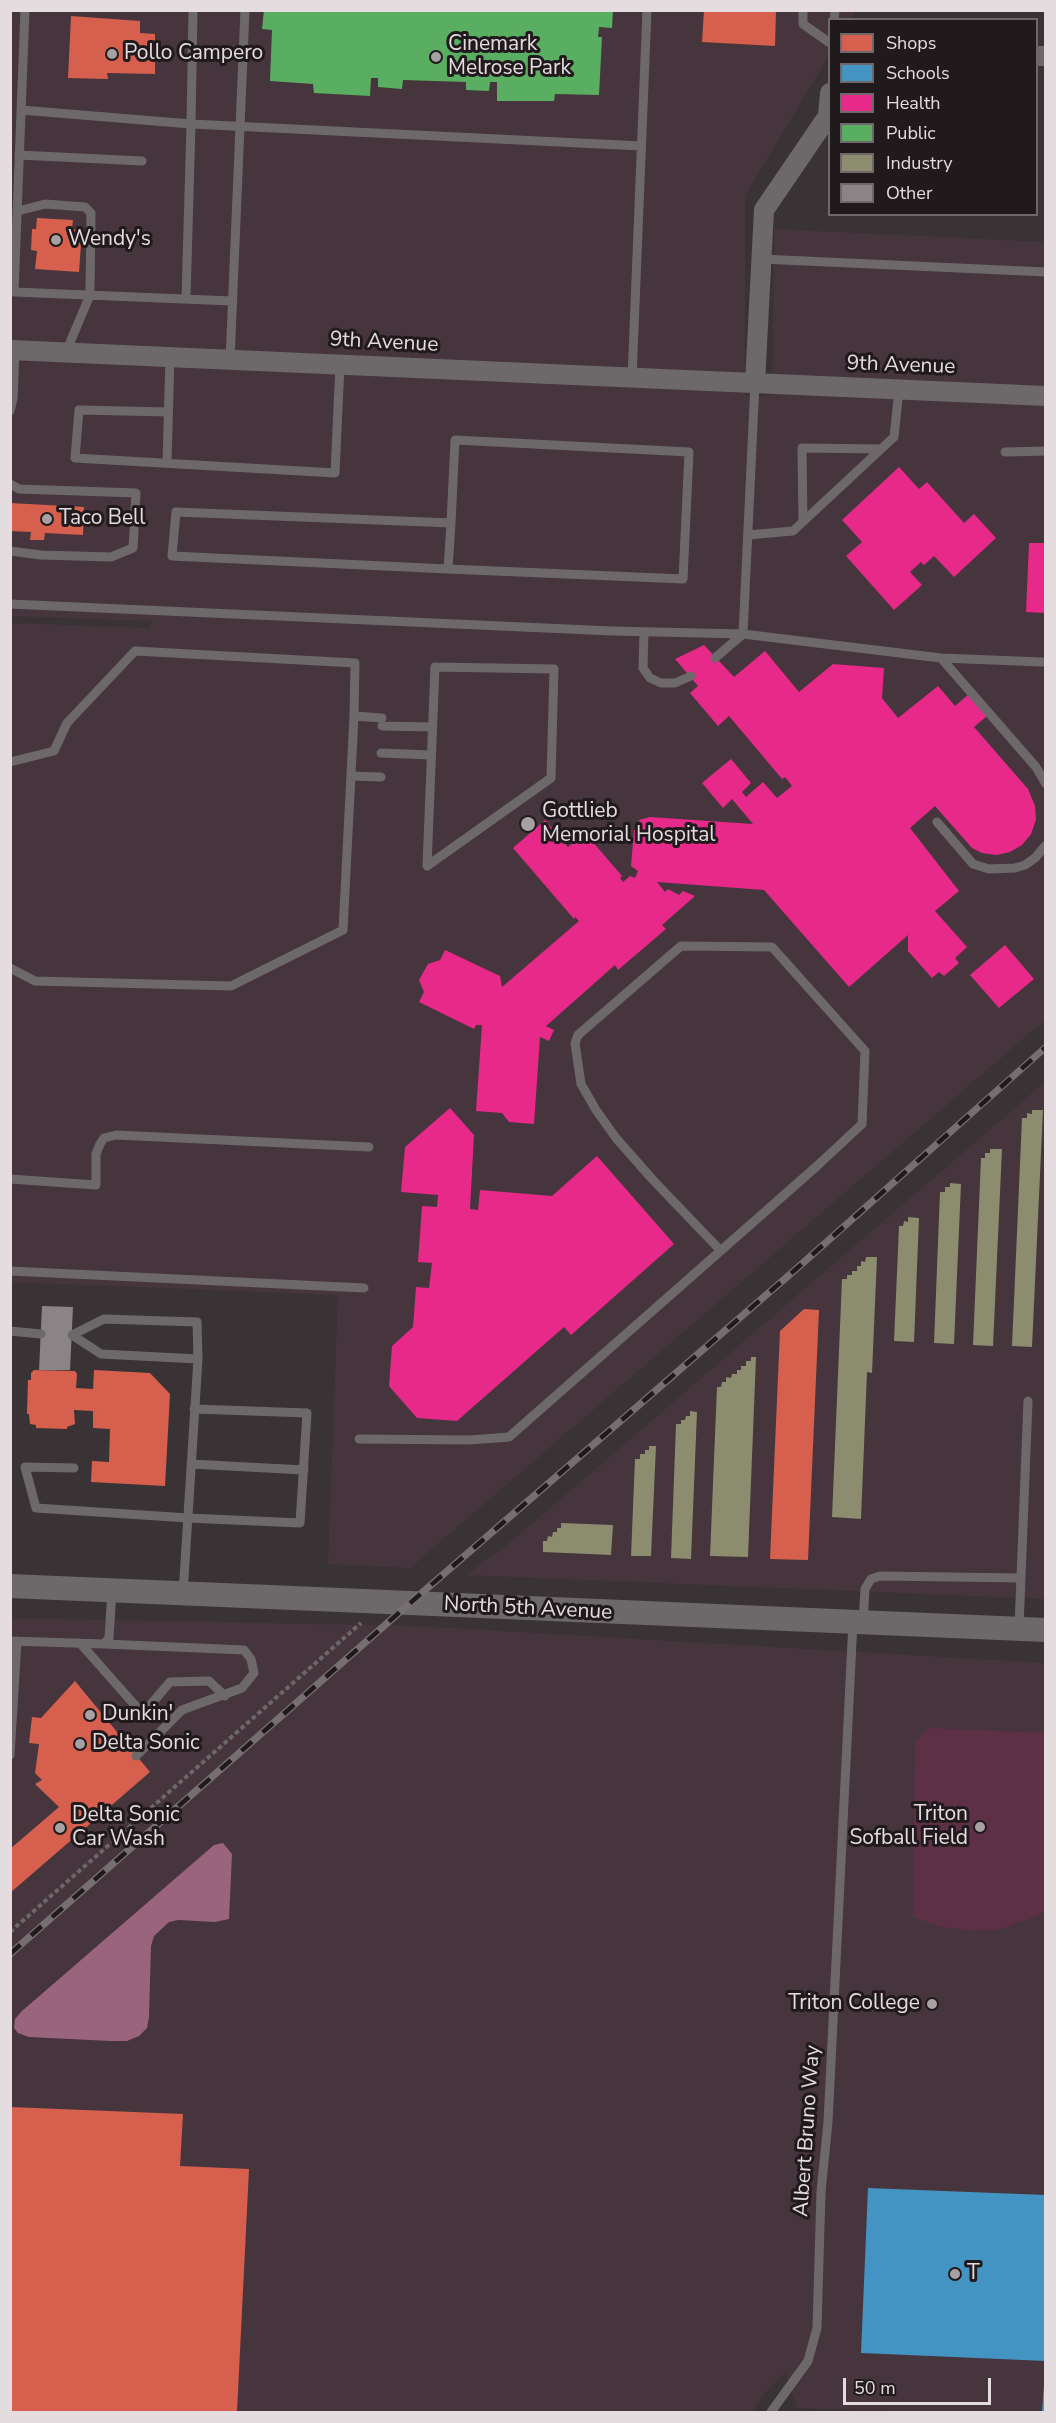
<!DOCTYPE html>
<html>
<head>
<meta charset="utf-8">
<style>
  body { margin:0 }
  #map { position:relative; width:1056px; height:2423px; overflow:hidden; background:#3a3336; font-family:"Nunito Sans",sans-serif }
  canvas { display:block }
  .frame { position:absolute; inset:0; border:12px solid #e4dcdf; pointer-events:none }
  .legend { position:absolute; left:828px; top:18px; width:210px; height:198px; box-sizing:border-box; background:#201a1d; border:2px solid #6e686b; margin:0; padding:8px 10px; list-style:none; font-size:18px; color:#e4dcdf }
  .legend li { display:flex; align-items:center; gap:12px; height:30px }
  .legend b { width:30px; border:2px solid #6e686b }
  .scale { position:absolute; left:843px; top:2378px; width:148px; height:27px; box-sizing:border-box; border:3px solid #e4dcdf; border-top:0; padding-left:8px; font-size:18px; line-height:21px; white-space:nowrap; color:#e4dcdf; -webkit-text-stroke:4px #201a1d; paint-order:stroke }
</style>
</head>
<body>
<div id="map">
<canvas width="1056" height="2423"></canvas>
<div class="frame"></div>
<ul class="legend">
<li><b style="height:16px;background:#d6604d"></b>Shops</li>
<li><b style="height:16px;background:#4393c3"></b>Schools</li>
<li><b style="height:16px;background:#e7298a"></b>Health</li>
<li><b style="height:16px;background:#5aae61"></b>Public</li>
<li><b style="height:16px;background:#8c8c6e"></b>Industry</li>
<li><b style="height:16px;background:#8a8487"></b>Other</li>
</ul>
<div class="scale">50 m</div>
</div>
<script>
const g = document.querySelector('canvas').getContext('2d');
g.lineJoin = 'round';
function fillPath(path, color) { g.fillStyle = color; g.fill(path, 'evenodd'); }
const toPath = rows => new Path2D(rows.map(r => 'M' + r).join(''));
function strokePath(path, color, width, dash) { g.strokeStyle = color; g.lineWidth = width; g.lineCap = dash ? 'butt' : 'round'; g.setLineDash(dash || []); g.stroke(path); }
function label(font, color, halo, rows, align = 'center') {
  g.font = font + ' "Nunito Sans",sans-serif'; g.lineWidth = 6; g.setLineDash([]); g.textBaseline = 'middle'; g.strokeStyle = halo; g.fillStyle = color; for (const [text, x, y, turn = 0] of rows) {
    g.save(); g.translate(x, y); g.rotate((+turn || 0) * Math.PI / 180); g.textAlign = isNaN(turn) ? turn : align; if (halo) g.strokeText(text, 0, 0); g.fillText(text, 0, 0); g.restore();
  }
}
const built = toPath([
  [11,11,856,11,850,19,830,20,829,55,745,196,745,395,772,396,774,229,1045,242,1045,1020,410,1568,328,1564,338,1295,11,1282,11,623,150,628,151,621,11,616],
  [1045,1082,1045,1599,466,1575,506,1546],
  [10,1618,417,1626,1045,1663,1045,2412,919,2412,797,2408,785,2373,765,2393,752,2412,11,2412]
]);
const green = toPath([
  [929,1728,1045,1733,1046,1911,1039,1915,1002,1929,974,1931,941,1927,913,1917,915,1742]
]);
const water = toPath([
  [223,1843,232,1854,229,1919,215,1922,178,1920,169,1922,154,1936,151,1946,149,2017,147,2028,139,2036,127,2041,110,2041,29,2037,18,2033,14,2028,15,2019,22,2011,214,1845]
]);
const shops = toPath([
  [704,10,776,10,775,46,702,42],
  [71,16,140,21,140,33,155,34,155,74,107,73,108,79,68,78],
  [37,218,73,220,72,229,82,230,79,272,35,269,37,251,31,250,32,229,36,229],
  [10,503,84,507,83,535,45,533,44,540,30,540,31,532,10,531],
  [804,1309,819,1310,808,1560,770,1559,780,1331],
  [34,1370,75,1371,77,1374,76,1388,93,1389,94,1370,150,1373,170,1394,165,1486,91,1482,92,1461,109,1462,110,1429,93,1428,93,1411,74,1410,75,1424,67,1427,67,1429,36,1428,36,1425,30,1424,29,1414,27,1414,28,1380,31,1380,31,1373],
  [75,1681,150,1772,10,1893,10,1849,59,1807,35,1784,42,1780,35,1773,39,1744,29,1743,32,1717,41,1718],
  [10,2107,183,2114,180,2166,249,2169,237,2412,10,2412]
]);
const schools = toPath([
  [868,2188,1046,2195,1046,2361,861,2353],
  [1044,2384,1046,2384,1046,2412,1042,2412]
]);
const health = toPath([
  [899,467,919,489,927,482,964,523,974,514,996,538,954,577,934,556,924,565,921,562,910,572,922,585,894,610,846,556,862,542,842,520],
  [1029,543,1046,543,1046,613,1026,612],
  [704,645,734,677,765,651,799,692,833,664,884,668,882,698,898,718,938,686,955,706,969,694,987,716,974,727,1028,789,1035,806,1036,820,1031,834,1022,845,1010,852,996,855,982,853,972,848,935,806,910,828,959,891,935,911,967,947,955,958,959,963,944,976,939,972,932,978,908,951,908,935,849,987,764,890,657,882,665,892,668,889,679,895,683,891,695,896,662,925,666,929,618,970,615,965,546,1026,554,1030,549,1041,540,1037,534,1124,509,1122,502,1113,476,1111,482,1025,476,1025,474,1029,419,1002,424,992,419,980,428,964,440,960,445,950,500,976,502,987,579,921,575,917,574,919,513,848,545,820,568,847,585,833,622,876,620,878,623,882,630,876,635,878,638,871,631,866,634,830,641,828,639,820,650,817,753,824,732,799,723,808,702,783,731,759,751,783,742,792,746,797,763,782,777,798,792,786,785,777,782,779,729,716,718,726,690,693,698,686,675,659],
  [1005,945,1034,979,999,1008,970,975],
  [450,1108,474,1135,470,1209,478,1210,480,1190,552,1196,597,1156,674,1244,571,1335,564,1327,457,1421,417,1418,389,1386,392,1346,413,1327,416,1287,429,1288,432,1263,418,1262,422,1206,437,1207,438,1195,401,1192,405,1147]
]);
const public = toPath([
  [264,10,613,10,612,28,599,27,598,37,602,37,599,95,555,94,554,101,497,101,497,82,490,82,489,91,466,90,466,82,403,80,402,89,378,87,378,78,371,78,370,96,314,93,313,84,270,81,272,30,262,29]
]);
const industry = toPath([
  [1032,1110,1043,1110,1032,1347,1012,1346,1022,1118,1027,1118,1027,1113,1032,1114],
  [990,1149,1002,1149,993,1346,973,1345,981,1158,985,1158,985,1153,990,1153],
  [950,1183,961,1184,954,1344,934,1343,940,1192,945,1192,945,1187,950,1187],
  [908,1217,919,1218,914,1342,894,1341,899,1226,903,1226,904,1221,908,1222],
  [866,1257,877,1257,872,1373,867,1372,861,1519,832,1517,842,1279,847,1279,847,1275,852,1275,852,1271,857,1271,857,1266,861,1266,861,1261,865,1262],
  [751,1357,756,1357,748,1557,710,1556,717,1387,721,1387,722,1382,726,1382,726,1377,731,1378,732,1374,737,1374,737,1370,741,1370,741,1366,746,1366,746,1361,751,1361],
  [690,1411,697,1412,691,1559,671,1558,676,1424,681,1424,681,1420,685,1420,686,1416,690,1416],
  [649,1446,656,1446,651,1556,631,1556,635,1459,640,1459,640,1454,645,1454,645,1450,649,1450],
  [561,1523,613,1525,611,1555,543,1552,543,1541,547,1541,548,1536,552,1537,553,1532,557,1532,557,1528,561,1528]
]);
const building = toPath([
  [42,1306,73,1307,70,1370,39,1370]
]);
const path = toPath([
  [10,1932,361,1623]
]);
const service = toPath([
  [25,10,14,292,232,301],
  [193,10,191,124,641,146],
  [803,10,803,24,830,43],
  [834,20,835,10],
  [21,110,191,124,186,299],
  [19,155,142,161],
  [18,211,45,204,85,207,91,213,90,295,66,352],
  [761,259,1046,272],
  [230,360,245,10],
  [632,378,647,10],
  [10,411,13,399,15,350],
  [168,412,79,410,75,458,335,473,340,365],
  [1005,452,1046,451],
  [167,463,170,357],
  [10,484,19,489,136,493,133,548,111,557,41,555,10,551],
  [803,522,802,448,881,449],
  [748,535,793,531,894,437,899,390],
  [448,569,451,523,176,512,172,556,448,569,683,579,689,452,455,440,451,523],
  [10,604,612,631,743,634,941,658,1042,662],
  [644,632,643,668,650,678,661,683,675,683,691,676],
  [715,658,743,634,755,383],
  [941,658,1036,767,1046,784],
  [435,667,554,669,551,778,427,866,435,667],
  [382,726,432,727],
  [381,753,430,755],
  [10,762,54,751,67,723,135,651,355,663,354,716,382,718],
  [351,776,381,777],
  [937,822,973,864,989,869,1015,868,1025,865,1035,858,1046,845],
  [10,968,35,981,231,986,343,930,354,716],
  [10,1179,96,1185,96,1154,100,1144,104,1138,116,1135,369,1147],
  [10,1271,364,1288],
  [10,1331,41,1334],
  [72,1335,101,1354,198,1359,183,1594],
  [72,1335,104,1319,197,1322,198,1359],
  [359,1439,470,1440,509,1437,817,1166,862,1124,865,1051,772,947,681,946,578,1035,575,1043,581,1084,596,1110,616,1138,653,1180,720,1250],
  [191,1464,304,1470],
  [74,1468,25,1467,36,1508,188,1518,300,1523,307,1413,194,1409],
  [863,1622,865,1589,871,1579,880,1576,1021,1578],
  [1019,1627,1028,1401],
  [10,1641,104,1644,109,1638,112,1591],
  [80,1643,140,1711,146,1710,170,1682,209,1681,225,1696],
  [104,1644,244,1650,251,1659,254,1673,242,1688,182,1710,136,1756],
  [10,1755,17,1641],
  [771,2412,808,2361,817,2328,821,2192,828,2122,853,1622]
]);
const minor = toPath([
  [1036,56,1046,56],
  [10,350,1046,396],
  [755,383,764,210,828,116,830,93]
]);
const tertiary = toPath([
  [10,1586,1046,1630]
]);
const rail = toPath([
  [10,1954,409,1604,795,1270,1046,1047]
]);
const markers = [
  [112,54,6,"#a8a1a4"],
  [436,57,6,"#a8a1a4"],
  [56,240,6,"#a8a1a4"],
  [47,519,6,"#a8a1a4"],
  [528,824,8,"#a8a1a4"],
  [90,1715,6,"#a8a1a4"],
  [80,1744,6,"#a8a1a4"],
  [980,1827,6,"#a8a1a4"],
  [60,1828,6,"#a8a1a4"],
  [932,2004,6,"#a8a1a4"],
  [955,2274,6,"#a8a1a4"]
];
const poiNames = [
  ["Cinemark",448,45],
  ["Melrose Park",448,69],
  ["Pollo Campero",124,54],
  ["Wendy's",68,240],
  ["Taco Bell",59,519],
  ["Gottlieb",542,812],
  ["Memorial Hospital",542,836],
  ["Dunkin'",102,1715],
  ["Delta Sonic",92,1744],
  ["Triton",968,1815,"right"],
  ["Sofball Field",968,1839,"right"],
  ["Delta Sonic",72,1816],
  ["Car Wash",72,1840],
  ["Triton College",920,2004,"right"],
  ["T",967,2274]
];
const streetNames = [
  ["9th Avenue",384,343,3],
  ["9th Avenue",901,366,2],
  ["North 5th Avenue",528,1609,3],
  ["Albert Bruno Way",808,2131,-86]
];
fillPath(built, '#46353d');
fillPath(green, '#5d3046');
fillPath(water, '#99647c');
fillPath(shops, '#d6604d');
fillPath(schools, '#4393c3');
fillPath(health, '#e7298a');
fillPath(public, '#5aae61');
fillPath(industry, '#8c8c6e');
fillPath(building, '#8a8487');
strokePath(path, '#6c686a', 4, [4.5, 3]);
strokePath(service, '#6d696b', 9);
strokePath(minor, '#6d696b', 20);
strokePath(tertiary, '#6d696b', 24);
strokePath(rail, '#766f72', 7);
strokePath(rail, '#201a1d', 4.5, [14]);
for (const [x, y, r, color] of markers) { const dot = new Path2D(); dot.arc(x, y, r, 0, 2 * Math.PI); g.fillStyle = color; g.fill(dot); strokePath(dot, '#201a1d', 2); }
label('21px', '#e4dcdf', '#201a1d', poiNames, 'left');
label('21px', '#e4dcdf', '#201a1d', streetNames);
</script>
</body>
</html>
